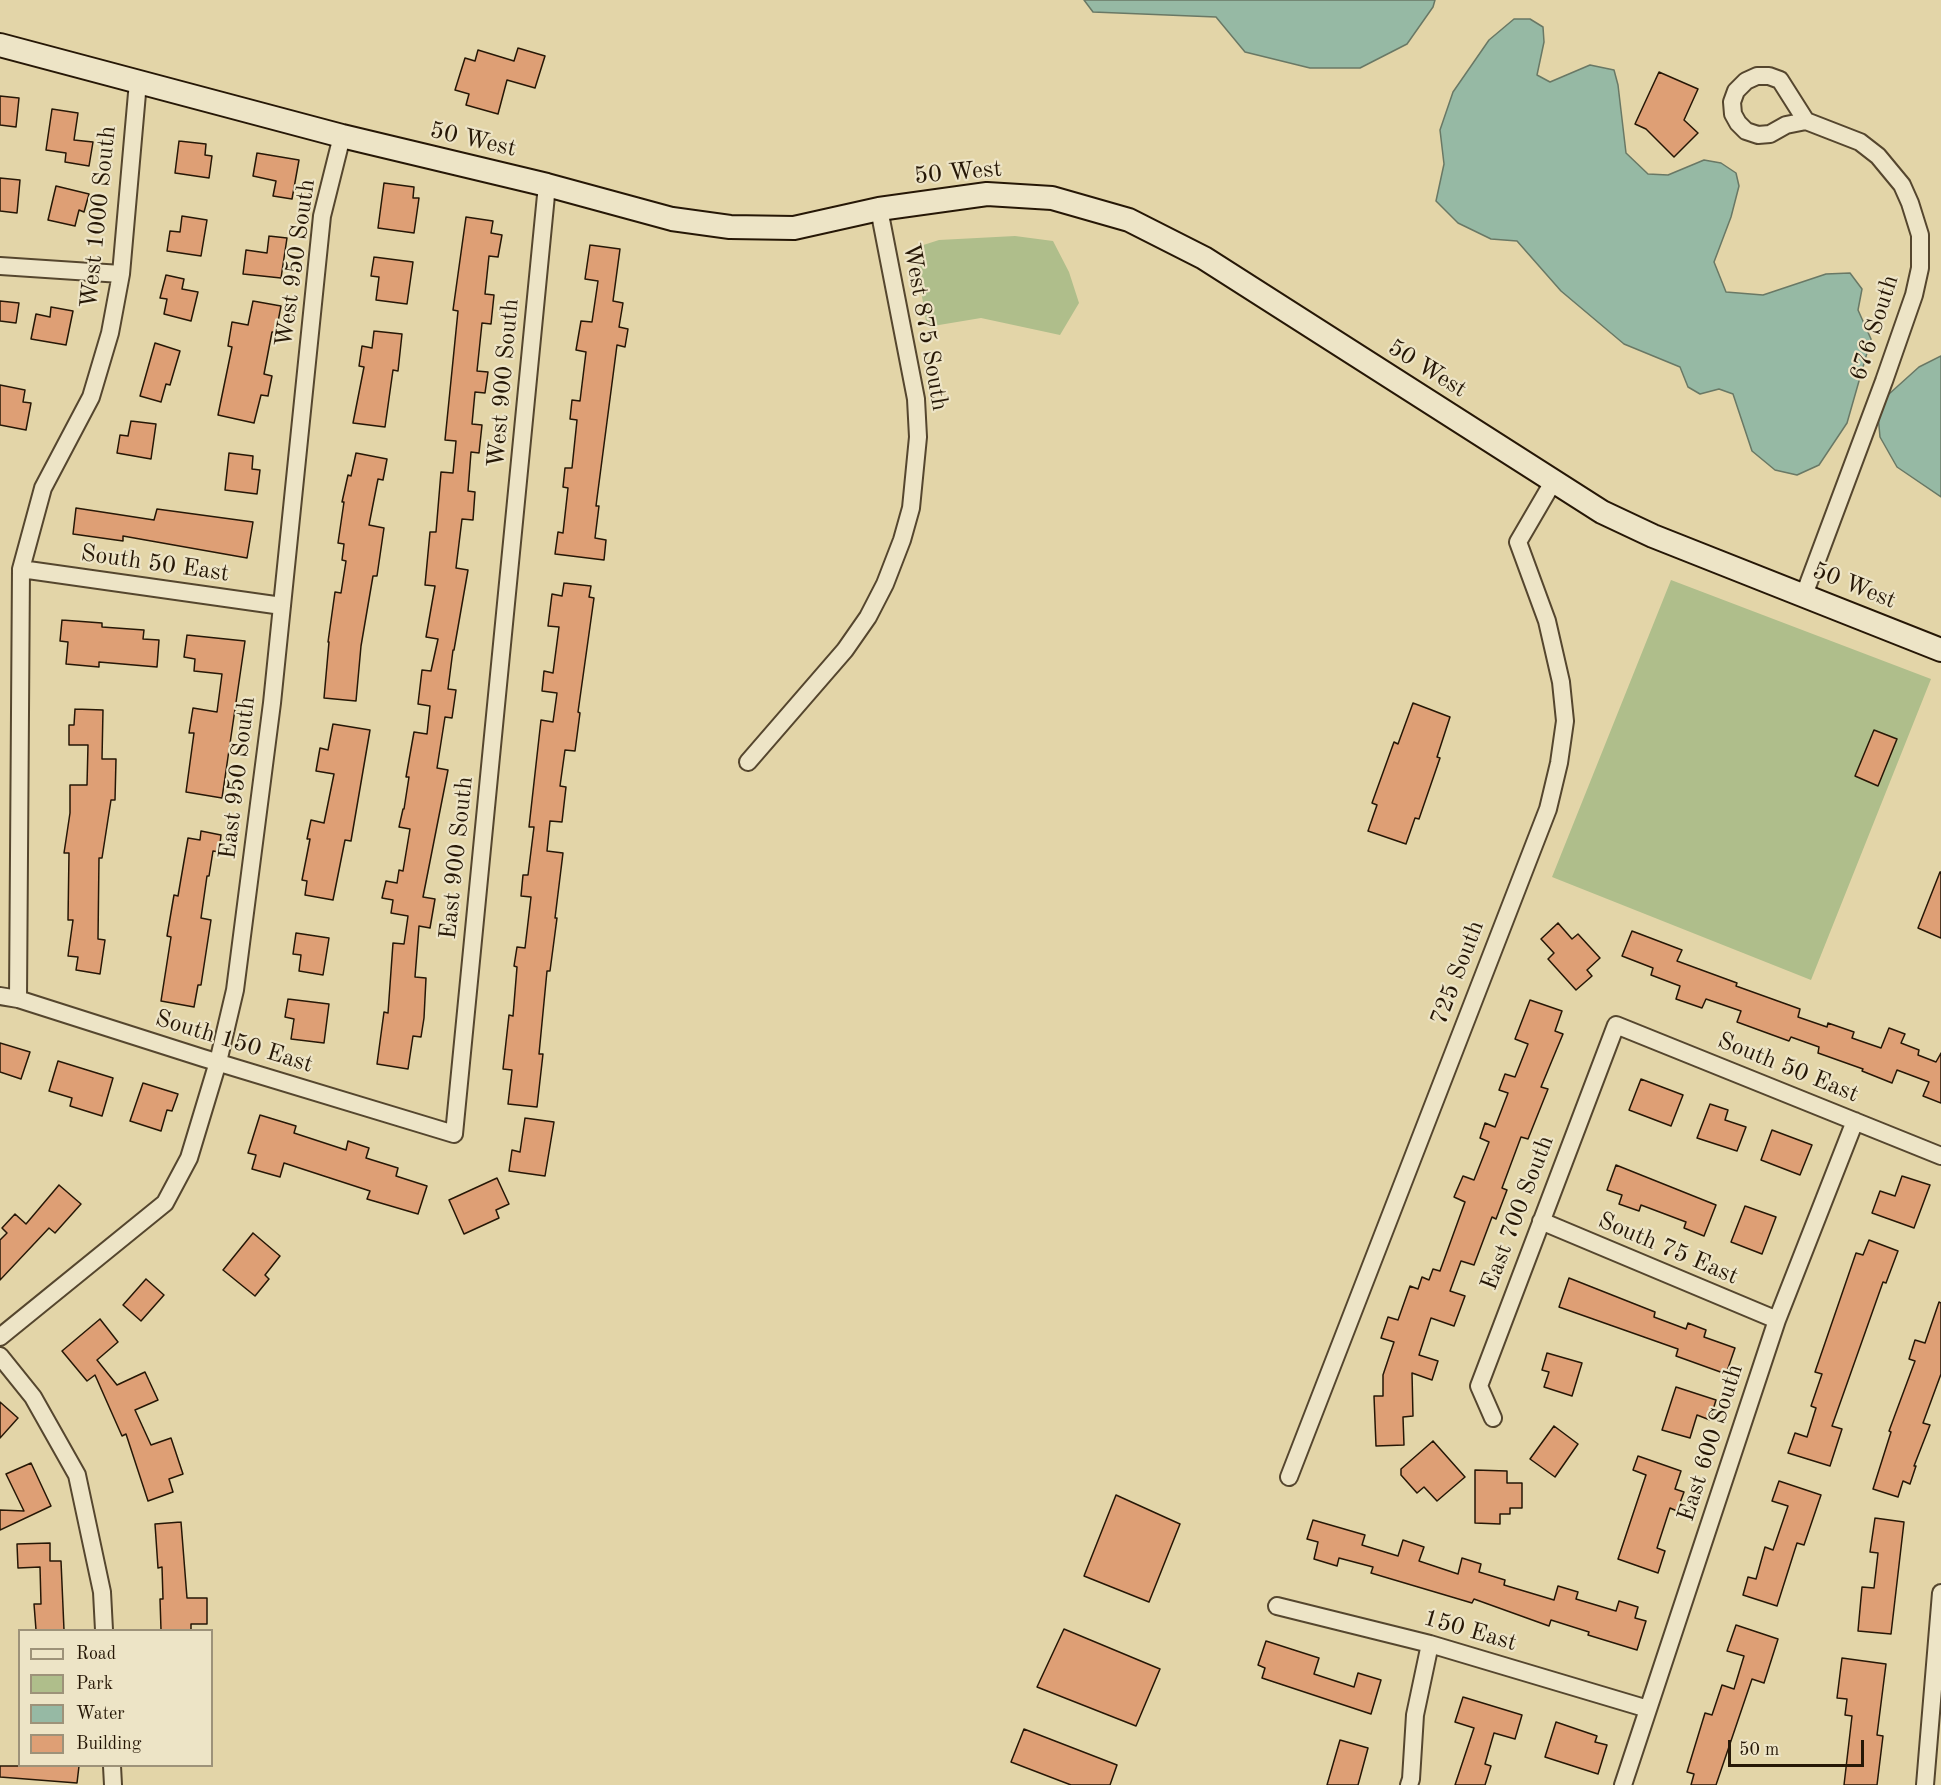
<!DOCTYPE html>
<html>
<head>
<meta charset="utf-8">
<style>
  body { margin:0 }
  #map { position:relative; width:1941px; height:1785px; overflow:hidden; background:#e3d5a8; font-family:"Old Standard TT",serif }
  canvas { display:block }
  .legend { position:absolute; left:18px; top:1629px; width:195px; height:138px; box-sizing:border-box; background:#ede4c6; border:2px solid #9d9279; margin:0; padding:8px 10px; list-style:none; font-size:18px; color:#261706 }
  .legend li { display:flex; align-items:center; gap:12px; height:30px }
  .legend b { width:30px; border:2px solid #9d9279 }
  .scale { position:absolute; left:1728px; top:1740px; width:136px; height:27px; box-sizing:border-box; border:3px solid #261706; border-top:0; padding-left:8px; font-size:18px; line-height:21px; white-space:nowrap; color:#261706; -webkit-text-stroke:4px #ede4c6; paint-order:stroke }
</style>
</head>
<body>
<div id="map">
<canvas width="1941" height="1785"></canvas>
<ul class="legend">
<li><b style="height:8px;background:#ede4c6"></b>Road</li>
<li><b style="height:16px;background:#afbe8b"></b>Park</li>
<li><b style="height:16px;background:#96b9a4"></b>Water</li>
<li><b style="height:16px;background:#de9f75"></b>Building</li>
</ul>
<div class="scale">50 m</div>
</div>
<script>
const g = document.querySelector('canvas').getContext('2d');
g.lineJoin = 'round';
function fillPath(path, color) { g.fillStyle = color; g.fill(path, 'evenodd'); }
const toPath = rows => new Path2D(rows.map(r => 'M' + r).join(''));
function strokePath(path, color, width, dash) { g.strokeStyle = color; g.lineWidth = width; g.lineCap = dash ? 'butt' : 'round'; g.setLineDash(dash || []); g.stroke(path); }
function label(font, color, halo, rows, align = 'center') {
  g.font = font + ' "Old Standard TT",serif'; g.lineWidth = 4.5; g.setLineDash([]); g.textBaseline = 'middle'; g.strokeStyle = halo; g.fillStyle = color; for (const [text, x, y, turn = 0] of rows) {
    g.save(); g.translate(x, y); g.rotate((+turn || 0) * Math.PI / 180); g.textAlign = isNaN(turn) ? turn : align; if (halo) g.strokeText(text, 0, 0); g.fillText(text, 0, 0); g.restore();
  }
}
const green = toPath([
  [1015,236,1053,241,1069,272,1079,303,1060,335,981,318,927,327,914,248,939,240],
  [1671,580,1931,679,1811,980,1552,877]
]);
const water = toPath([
  [1084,0,1435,0,1433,7,1407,44,1360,68,1310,68,1245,52,1216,17,1093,12,1084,0],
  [1514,19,1530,19,1543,27,1544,42,1537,75,1550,82,1590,65,1614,70,1618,85,1626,153,1648,174,1668,175,1704,160,1721,163,1736,173,1739,186,1731,217,1714,262,1726,292,1763,295,1826,274,1850,273,1862,289,1858,310,1871,339,1847,423,1819,465,1797,475,1775,470,1752,451,1733,394,1719,389,1700,394,1688,387,1680,367,1624,344,1561,291,1517,241,1491,239,1458,223,1436,201,1444,164,1440,130,1453,92,1489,40,1514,19],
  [1941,356,1941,497,1897,467,1880,437,1878,415,1889,394,1919,367,1941,356]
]);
const building = toPath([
  [518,48,545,56,535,88,507,80,498,114,466,105,469,94,455,90,465,58,475,61,478,50,514,61,518,48],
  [1659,72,1698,89,1684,120,1698,133,1674,157,1646,129,1635,124,1659,72],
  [0,96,19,98,16,127,0,125,0,96],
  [52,109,78,113,74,140,93,142,89,166,65,162,66,153,46,150,52,109],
  [179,141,206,144,205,155,212,156,209,178,175,173,179,141],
  [257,153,299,160,292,199,273,196,276,181,253,176,257,153],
  [0,178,20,180,17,213,0,211,0,178],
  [384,183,414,187,413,198,419,198,414,233,378,228,384,183],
  [56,186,89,194,84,212,79,210,75,226,48,220,56,186],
  [182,216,207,220,201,256,167,251,170,231,180,232,182,216],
  [466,217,493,221,491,233,502,235,498,257,489,256,485,294,494,295,491,324,482,323,477,371,488,372,485,393,475,392,472,424,482,425,479,453,471,452,468,491,475,492,473,520,462,519,456,568,468,570,454,650,453,650,448,689,456,690,452,718,445,717,437,768,448,770,423,897,435,899,430,928,419,926,415,977,426,978,424,1018,421,1037,413,1036,408,1069,377,1064,384,1012,388,1013,393,943,404,944,408,916,391,913,393,900,382,898,386,881,397,883,399,870,403,871,410,829,399,827,403,809,404,809,409,777,406,777,414,732,427,734,430,706,418,704,422,670,431,671,438,639,426,637,435,586,425,585,430,532,436,532,441,472,453,473,456,441,445,440,458,311,453,310,466,217],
  [269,236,287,238,281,278,243,274,246,250,267,253,269,236],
  [590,245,620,249,613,301,623,303,619,327,628,329,625,347,617,345,596,506,599,506,595,538,606,540,604,560,555,554,558,532,563,533,568,488,563,487,565,468,572,468,577,420,570,419,572,400,580,401,586,352,576,350,581,321,592,322,598,281,585,279,590,245],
  [374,257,413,262,407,304,376,300,379,277,371,276,374,257],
  [166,275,184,279,182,289,198,292,191,321,164,314,167,299,160,298,166,275],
  [0,301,19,303,16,323,0,321,0,301],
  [253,301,281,306,276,332,272,332,264,374,272,376,268,396,261,395,254,423,218,415,232,347,228,346,232,322,248,325,253,301],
  [51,307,73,311,66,345,31,339,36,314,50,317,51,307],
  [374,331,402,334,398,371,393,370,385,427,353,423,364,367,359,366,362,346,372,348,374,331],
  [155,343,180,351,170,385,166,384,161,402,140,396,155,343],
  [0,385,25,390,23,402,31,403,26,430,0,425,0,385],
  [131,421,156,424,151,459,117,453,120,435,128,436,131,421],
  [229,453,253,456,252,469,260,470,257,494,225,490,229,453],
  [356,453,387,459,383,480,378,479,369,525,384,528,377,576,373,576,361,646,356,701,324,698,329,642,328,642,335,592,341,593,346,561,342,560,344,544,338,543,344,502,342,502,348,475,351,476,356,453],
  [76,508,154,520,157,509,253,522,247,558,123,536,123,541,73,534,76,508],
  [564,583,591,586,589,597,594,598,578,712,580,713,575,751,565,750,560,786,566,787,562,822,550,821,547,851,563,853,555,918,557,918,550,971,547,971,539,1054,543,1054,537,1107,508,1104,512,1070,503,1069,509,1015,513,1016,517,967,514,966,517,947,525,948,531,897,521,896,523,875,528,875,534,827,529,827,541,720,553,722,557,693,542,691,544,671,553,673,559,627,548,626,552,594,562,596,564,583],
  [62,620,102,623,102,627,144,630,143,639,159,640,157,667,99,662,99,667,66,664,68,642,60,641,62,620],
  [187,635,245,641,222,798,186,792,194,733,189,733,193,708,217,712,222,674,194,671,195,659,184,657,187,635],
  [1413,703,1450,717,1437,757,1440,758,1419,819,1415,818,1406,844,1368,831,1377,805,1372,803,1394,742,1398,744,1413,703],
  [75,709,103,710,102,759,116,759,115,800,111,800,102,858,99,858,98,939,105,940,100,974,76,970,78,957,68,956,73,920,68,920,69,853,64,853,70,813,70,785,87,785,88,745,69,745,69,725,74,725,75,709],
  [333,724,370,730,351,841,345,840,333,900,305,895,307,881,302,880,310,839,307,839,311,820,324,823,334,774,316,771,320,748,328,750,333,724],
  [1874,730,1897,739,1878,786,1855,776,1874,730],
  [201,831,221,835,219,852,213,851,209,876,207,876,201,918,211,920,201,985,198,985,194,1007,161,1001,171,937,167,936,174,895,178,896,188,838,200,840,201,831],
  [1940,872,1941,872,1941,938,1918,928,1940,872],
  [1558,923,1572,939,1578,934,1600,958,1587,970,1592,976,1576,990,1548,959,1554,953,1541,939,1558,923],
  [1632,931,1682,950,1677,961,1737,983,1736,986,1800,1009,1798,1017,1827,1027,1828,1023,1854,1032,1852,1038,1881,1048,1889,1028,1905,1034,1901,1043,1919,1050,1918,1055,1936,1062,1941,1053,1941,1103,1923,1096,1929,1082,1897,1070,1892,1083,1862,1071,1863,1069,1818,1053,1819,1047,1791,1037,1789,1041,1737,1022,1741,1011,1706,999,1702,1008,1676,999,1680,986,1651,975,1653,968,1622,956,1632,931],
  [296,933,329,938,323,975,299,971,301,955,293,954,296,933],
  [288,999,329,1004,324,1043,291,1039,294,1019,285,1017,288,999],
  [1530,1000,1562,1011,1555,1031,1563,1034,1541,1087,1548,1089,1528,1139,1521,1137,1502,1188,1507,1190,1496,1219,1492,1217,1474,1265,1461,1261,1450,1291,1465,1296,1454,1326,1431,1318,1419,1355,1438,1361,1432,1380,1412,1373,1413,1416,1403,1417,1404,1445,1376,1446,1374,1396,1383,1396,1383,1375,1394,1342,1381,1338,1388,1317,1398,1320,1410,1286,1418,1289,1422,1277,1429,1280,1433,1269,1440,1271,1465,1202,1454,1197,1463,1176,1474,1180,1489,1142,1480,1138,1485,1123,1495,1127,1508,1093,1499,1090,1505,1074,1515,1077,1528,1044,1515,1039,1530,1000],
  [0,1043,30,1052,21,1079,0,1072,0,1043],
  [58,1061,113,1078,102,1116,70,1106,72,1098,49,1091,58,1061],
  [1641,1079,1683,1095,1671,1126,1629,1110,1641,1079],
  [143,1083,178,1094,172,1111,167,1110,161,1131,130,1121,143,1083],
  [1710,1104,1728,1110,1725,1120,1746,1127,1737,1151,1697,1138,1710,1104],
  [260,1115,296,1126,294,1133,346,1150,348,1141,369,1148,366,1158,398,1168,396,1176,427,1186,418,1214,367,1199,370,1191,284,1163,280,1177,252,1169,256,1155,248,1153,260,1115],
  [525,1118,554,1122,545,1176,509,1171,512,1150,520,1152,525,1118],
  [1772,1130,1812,1145,1800,1175,1761,1160,1772,1130],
  [1616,1165,1716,1205,1704,1236,1684,1228,1686,1222,1641,1205,1639,1211,1619,1204,1622,1195,1607,1190,1616,1165],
  [1902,1176,1930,1185,1914,1228,1872,1213,1880,1191,1895,1196,1902,1176],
  [497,1178,509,1204,496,1210,499,1218,464,1234,449,1200,497,1178],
  [59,1185,81,1204,55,1233,49,1228,0,1280,0,1240,7,1233,2,1228,15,1214,26,1224,59,1185],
  [1745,1206,1776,1217,1762,1254,1731,1242,1745,1206],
  [253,1233,280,1256,265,1275,269,1279,255,1296,223,1270,253,1233],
  [1869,1240,1898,1251,1886,1283,1883,1282,1832,1426,1842,1429,1830,1466,1788,1453,1795,1433,1807,1437,1816,1408,1811,1406,1822,1374,1815,1372,1856,1253,1863,1255,1869,1240],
  [1569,1278,1655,1312,1654,1317,1686,1329,1688,1323,1706,1330,1704,1337,1735,1348,1726,1374,1676,1356,1678,1349,1559,1307,1569,1278],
  [146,1279,164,1295,141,1321,123,1305,146,1279],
  [1939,1302,1941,1303,1941,1374,1923,1423,1930,1425,1914,1466,1916,1466,1910,1484,1903,1481,1898,1497,1873,1489,1891,1432,1889,1431,1915,1361,1909,1359,1915,1340,1925,1343,1939,1302],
  [100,1319,118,1342,97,1360,117,1385,145,1372,158,1400,135,1410,151,1445,171,1438,183,1474,169,1479,173,1492,148,1501,126,1434,122,1436,95,1375,87,1381,62,1351,100,1319],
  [1547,1353,1582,1363,1572,1396,1544,1387,1549,1372,1542,1370,1547,1353],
  [1676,1387,1716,1400,1710,1420,1697,1415,1690,1438,1662,1430,1676,1387],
  [0,1402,18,1418,0,1438,0,1402],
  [1554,1426,1578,1444,1555,1477,1530,1459,1554,1426],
  [1433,1441,1465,1477,1437,1501,1424,1487,1417,1493,1401,1475,1401,1469,1433,1441],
  [1638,1456,1681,1471,1675,1489,1684,1492,1677,1511,1670,1508,1657,1548,1665,1551,1658,1573,1618,1559,1646,1475,1633,1470,1638,1456],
  [31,1463,51,1506,0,1530,0,1510,24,1511,6,1474,31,1463],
  [1475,1470,1507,1471,1507,1483,1522,1483,1522,1508,1510,1508,1510,1514,1500,1514,1500,1524,1475,1523,1475,1470],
  [1779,1481,1821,1495,1804,1545,1797,1543,1777,1606,1743,1595,1748,1577,1756,1579,1765,1547,1773,1550,1788,1506,1772,1501,1779,1481],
  [1116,1495,1180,1524,1149,1602,1084,1576,1116,1495],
  [1875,1518,1904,1522,1891,1634,1858,1631,1862,1587,1874,1588,1878,1553,1870,1552,1875,1518],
  [1313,1520,1365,1535,1362,1545,1398,1556,1403,1540,1424,1547,1419,1561,1458,1574,1462,1558,1481,1564,1479,1572,1505,1580,1504,1585,1554,1600,1558,1586,1578,1592,1576,1599,1616,1611,1619,1601,1638,1607,1635,1618,1646,1621,1637,1650,1588,1635,1589,1632,1551,1620,1549,1626,1474,1599,1472,1603,1371,1573,1373,1567,1339,1558,1337,1566,1314,1559,1318,1542,1307,1539,1313,1520],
  [181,1522,187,1598,207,1598,207,1624,191,1624,191,1630,161,1630,160,1599,163,1599,162,1567,158,1568,155,1524,181,1522],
  [50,1543,50,1561,61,1561,64,1630,36,1630,34,1604,41,1604,40,1567,18,1568,17,1544,50,1543],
  [1736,1625,1778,1639,1764,1683,1752,1679,1716,1785,1691,1785,1694,1774,1687,1772,1705,1713,1712,1715,1722,1685,1734,1689,1744,1656,1727,1651,1736,1625],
  [1064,1629,1160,1669,1136,1726,1037,1687,1064,1629],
  [1266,1641,1319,1658,1314,1674,1354,1687,1358,1673,1381,1680,1371,1714,1262,1678,1265,1668,1258,1665,1266,1641],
  [1842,1658,1886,1664,1877,1735,1883,1736,1877,1785,1844,1785,1852,1716,1845,1715,1847,1699,1837,1698,1842,1658],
  [1463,1697,1522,1715,1515,1739,1494,1733,1485,1764,1491,1766,1485,1785,1455,1785,1474,1728,1455,1722,1463,1697],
  [1556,1722,1597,1736,1595,1742,1607,1745,1598,1774,1545,1757,1556,1722],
  [1024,1729,1117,1765,1110,1785,1071,1785,1011,1762,1024,1729],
  [1340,1740,1368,1748,1358,1785,1327,1785,1340,1740],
  [0,1766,79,1766,77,1783,0,1777,0,1766]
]);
const street = toPath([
  [0,266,121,274],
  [21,569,282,606],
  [1804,595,1884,381,1914,295,1920,268,1920,235,1910,203,1902,185,1878,156,1860,142,1806,121,1780,80,1769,76,1757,76,1746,81,1736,91,1732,102,1733,114,1738,123,1746,131,1758,135,1770,134,1786,125,1806,121],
  [748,762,845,650,868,617,885,584,902,540,911,508,918,437,916,399,879,209],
  [0,996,18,999,203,1058,454,1134,547,185],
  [18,999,21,569,43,488,91,397,110,333,121,274,138,82],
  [1541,1221,1777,1320],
  [0,1337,165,1203,189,1158,218,1062,235,990,272,703,322,216,342,136],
  [0,1356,33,1397,77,1475,102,1592,104,1630],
  [1493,1418,1479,1386,1616,1025,1941,1156],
  [1289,1477,1548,809,1559,763,1565,721,1561,682,1547,621,1518,542,1553,482],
  [1277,1606,1430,1644,1648,1709],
  [112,1766,113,1785],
  [1409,1785,1411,1779,1415,1715,1430,1644],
  [1623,1785,1777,1320,1855,1121],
  [1925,1785,1941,1593]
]);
const secondary = toPath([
  [0,45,342,136,547,185,672,219,730,227,794,228,879,209,987,194,1052,198,1129,220,1204,258,1602,512,1653,536,1941,650]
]);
const streetNames = [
  ["50 West",473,140,13],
  ["50 West",958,173,-5],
  ["West 1000 South",99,217,-84],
  ["West 950 South",296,263,-82],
  ["West 875 South",925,327,80],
  ["676 South",1875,328,-72],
  ["50 West",1427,369,32],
  ["West 900 South",504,383,-85],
  ["South 50 East",155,564,8],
  ["50 West",1854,586,22],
  ["East 950 South",238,778,-83],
  ["East 900 South",457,858,-84],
  ["725 South",1458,973,-69],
  ["South 150 East",234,1042,17],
  ["South 50 East",1788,1068,22],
  ["East 700 South",1518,1213,-69],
  ["South 75 East",1668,1249,23],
  ["East 600 South",1711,1443,-72],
  ["150 East",1470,1631,16]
];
fillPath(green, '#afbe8b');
fillPath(water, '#96b9a4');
strokePath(water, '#697865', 1.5);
fillPath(building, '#de9f75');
strokePath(building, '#261706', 1.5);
strokePath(street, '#55462e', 20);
strokePath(secondary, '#261706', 26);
strokePath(street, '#ede4c6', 16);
strokePath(secondary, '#ede4c6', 22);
label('24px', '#261706', '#ede4c6', streetNames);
</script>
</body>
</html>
